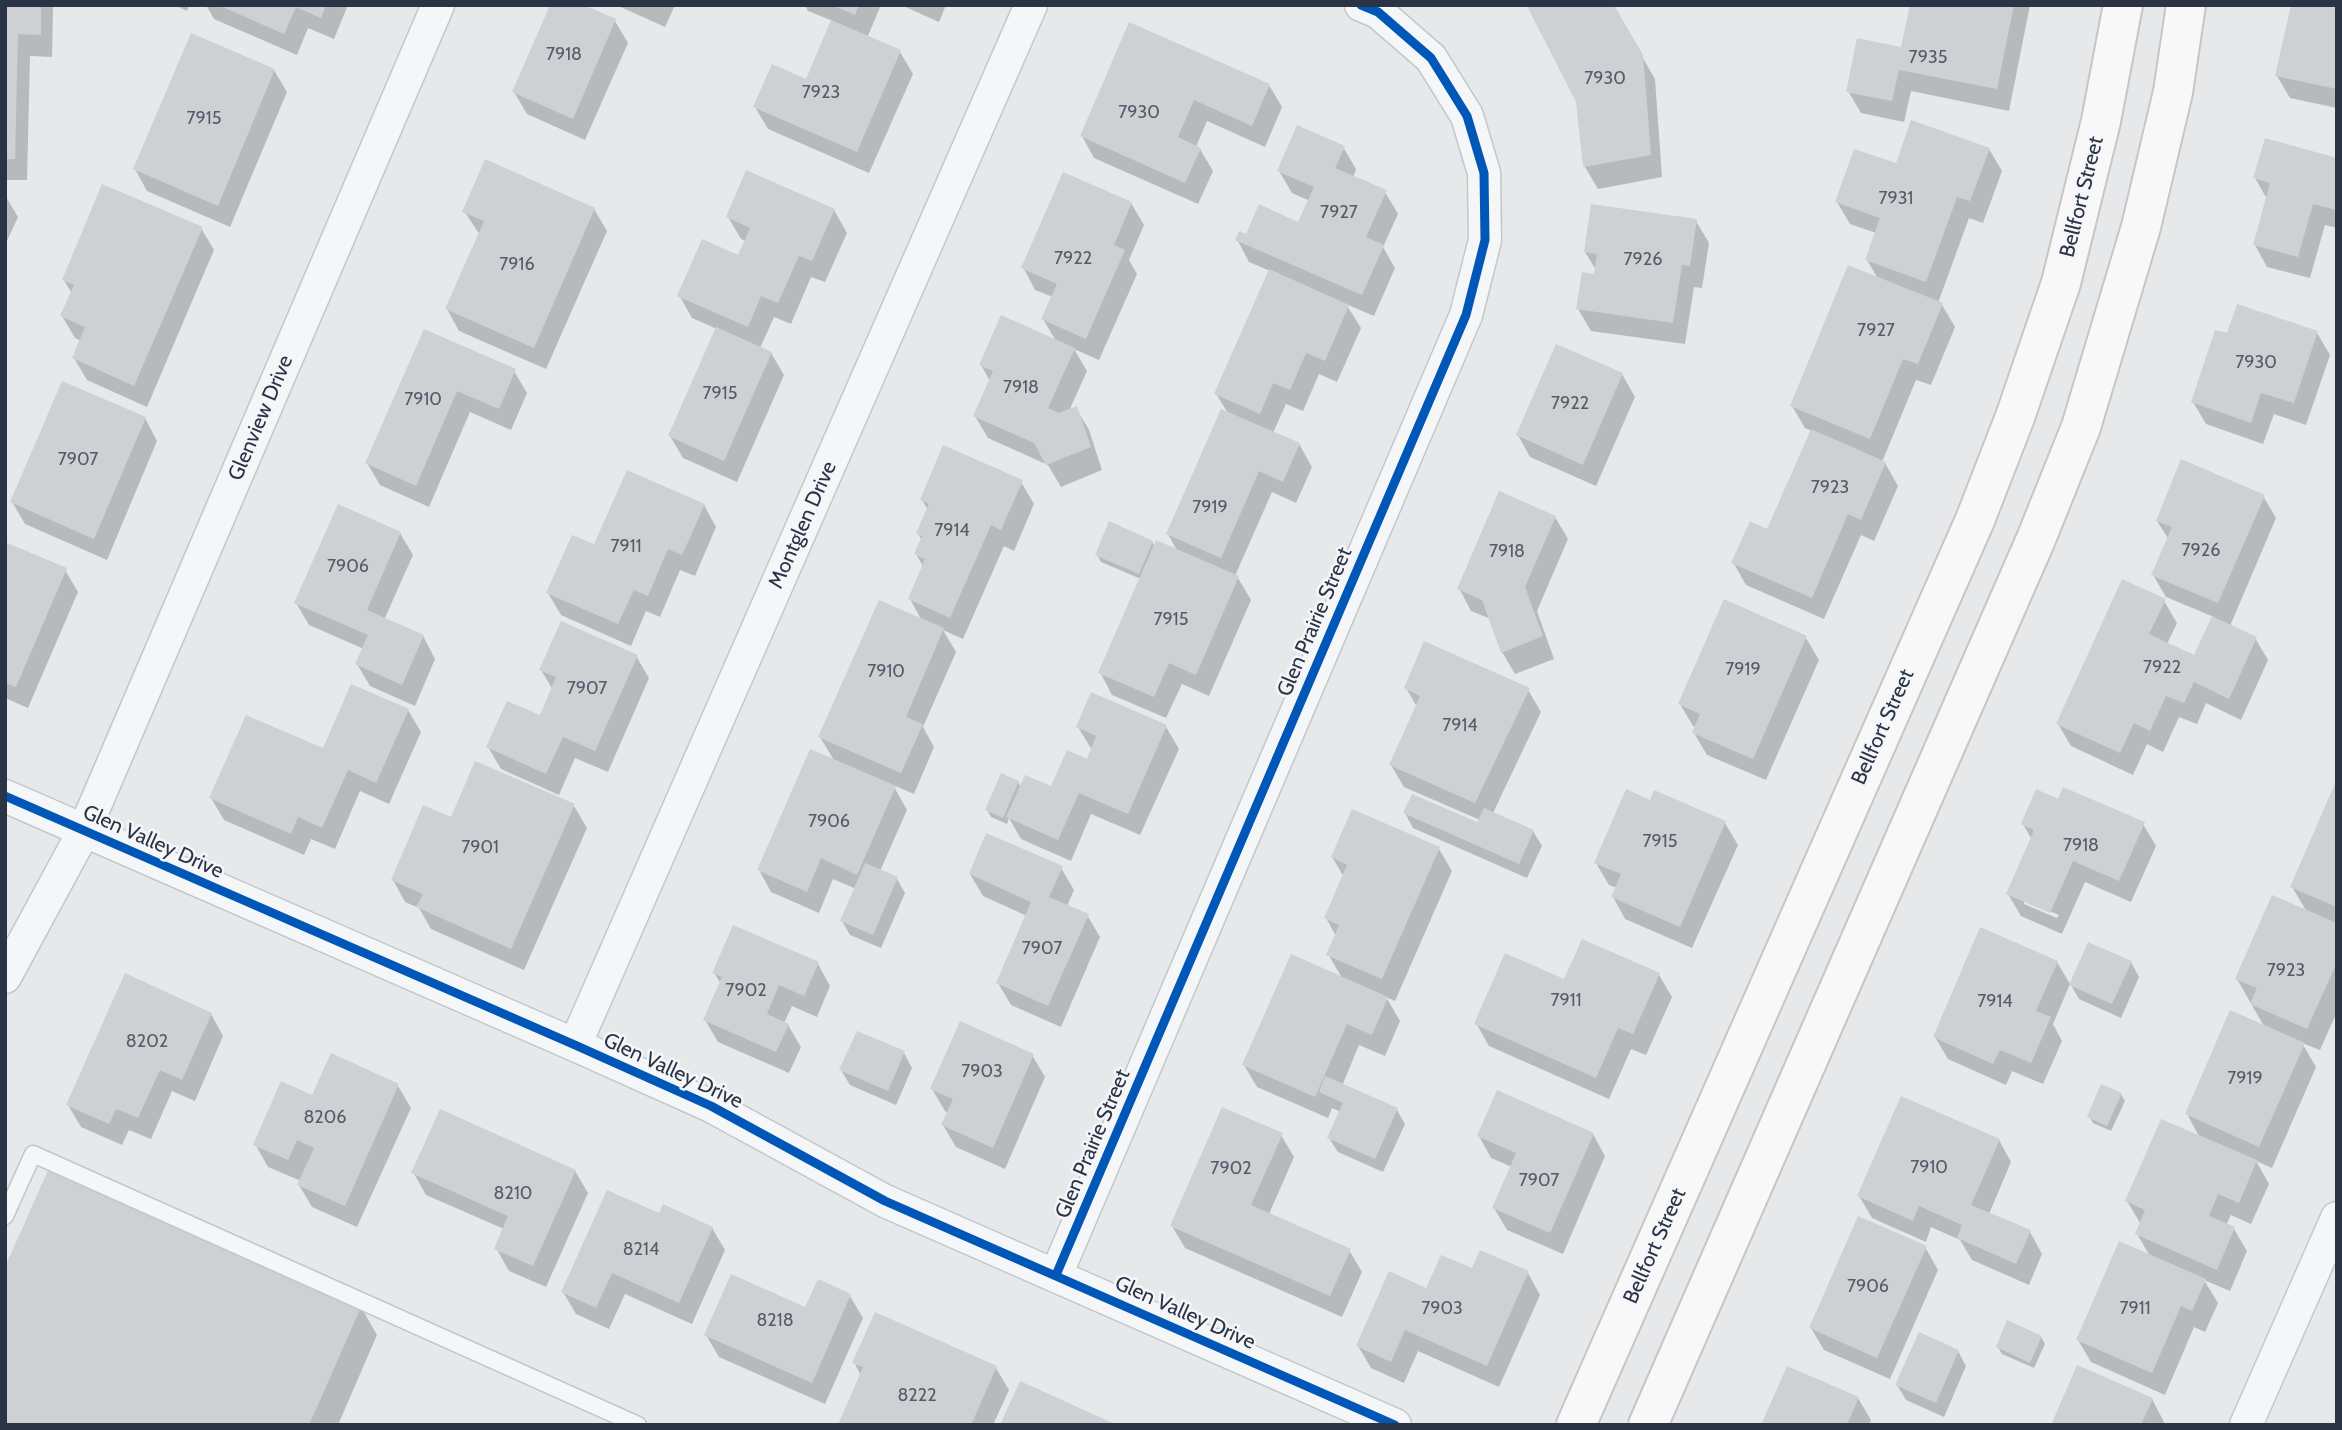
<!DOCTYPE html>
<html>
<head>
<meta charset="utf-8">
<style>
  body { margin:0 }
  #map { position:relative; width:2342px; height:1430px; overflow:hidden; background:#e6e8ea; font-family:Cabin,sans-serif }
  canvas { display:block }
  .frame { position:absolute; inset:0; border:7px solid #2b3445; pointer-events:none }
</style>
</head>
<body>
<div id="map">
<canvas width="2342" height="1430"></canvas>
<div class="frame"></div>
</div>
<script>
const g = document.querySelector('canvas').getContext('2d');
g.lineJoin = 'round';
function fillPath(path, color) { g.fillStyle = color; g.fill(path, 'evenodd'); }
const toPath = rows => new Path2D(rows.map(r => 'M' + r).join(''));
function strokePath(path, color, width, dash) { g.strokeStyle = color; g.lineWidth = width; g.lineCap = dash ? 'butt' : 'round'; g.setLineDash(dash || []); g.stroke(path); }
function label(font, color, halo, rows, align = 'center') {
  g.font = font + ' Cabin,sans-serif'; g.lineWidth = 5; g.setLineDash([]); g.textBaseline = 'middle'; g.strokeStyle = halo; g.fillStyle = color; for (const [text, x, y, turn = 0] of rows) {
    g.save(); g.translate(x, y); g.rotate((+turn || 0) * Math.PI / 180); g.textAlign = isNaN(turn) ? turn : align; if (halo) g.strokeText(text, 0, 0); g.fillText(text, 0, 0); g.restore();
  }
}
const shadow = toPath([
  [5,5,52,5,53,8,52,57,30,56,27,180,5,180],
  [174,5,189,5,187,11],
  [206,5,348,5,334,39,308,28,297,55,214,19],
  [616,5,675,5,665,27],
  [805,5,881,5,867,38,900,52,913,74,869,173,768,129,755,107,806,81,833,21,808,11],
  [901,5,946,5,939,22],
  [1612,5,1655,79,1662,177,1598,189,1585,167,1578,102],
  [1911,5,2030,5,2009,111,1911,91,1904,122,1861,113,1848,91,1903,49],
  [2337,5,2337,108,2290,98,2277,76],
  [615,21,628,43,585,140,527,114,514,92],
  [1130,24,1269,85,1282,107,1265,147,1207,121,1196,147,1200,149,1213,171,1198,204,1094,158,1082,136],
  [274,70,287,92,230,227,147,191,135,169],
  [1343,147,1356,169,1353,178,1385,192,1398,214,1383,247,1395,268,1374,316,1346,304,1361,328,1337,382,1319,374,1303,411,1286,404,1273,433,1299,444,1312,467,1296,503,1272,492,1235,576,1238,578,1251,600,1209,696,1182,684,1166,718,1112,695,1100,672,1141,579,1101,562,1097,555,1152,542,1155,547,1178,552,1168,534,1228,413,1216,394,1270,271,1249,262,1237,239,1299,224,1310,201,1292,193,1279,171],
  [1989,149,2002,171,1983,223,1969,218,1938,303,1942,305,1955,327,1931,385,1916,380,1882,462,1885,463,1898,486,1874,541,1861,535,1824,619,1746,585,1733,562,1768,531,1812,431,1805,428,1792,406,1878,279,1867,260,1876,233,1850,224,1837,202,1897,165],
  [2337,160,2337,228,2325,225,2310,278,2267,267,2255,245,2267,199,2255,178],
  [5,195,18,217,5,245],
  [1131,203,1144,225,1129,260,1137,274,1099,360,1074,349,1087,371,1069,411,1076,408,1089,430,1102,470,1061,487,1048,465,988,438,975,416,990,381,981,365,1056,341,1043,319,1053,297,1035,290,1023,267],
  [594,209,607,231,546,369,459,331,447,309,480,235,464,211],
  [834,210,847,233,825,282,811,277,791,324,774,317,760,348,771,353,784,375,737,482,683,458,670,436,717,329,692,318,679,295,739,258,746,241,741,239,728,217],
  [1696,221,1709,243,1702,288,1694,287,1685,344,1591,331,1578,309,1596,270,1585,252],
  [201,228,214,250,147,407,87,380,74,358,81,341,75,338,62,316,72,294,64,280],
  [425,331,514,371,527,393,511,430,470,412,429,507,380,485,367,463],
  [2317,333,2330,355,2306,425,2274,414,2263,444,2206,424,2193,402,2228,335],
  [1622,374,1635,397,1596,486,1530,457,1518,435],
  [145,418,157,441,107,560,25,524,12,502],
  [1021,482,1034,504,1014,551,1004,546,963,639,943,630,956,652,923,727,934,747,914,794,893,785,907,810,880,871,897,879,905,893,881,948,850,935,842,921,856,889,833,879,819,913,771,892,759,870,835,762,820,737,922,621,910,599,924,568,916,554,922,541,918,533,928,510,922,500],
  [2263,496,2276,518,2230,626,2255,638,2268,660,2241,720,2206,703,2197,724,2179,717,2163,752,2147,744,2133,775,2071,746,2058,724,2164,601,2177,623,2167,644,2195,657,2214,617,2166,597,2153,575,2169,540,2157,521],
  [704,505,716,527,695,576,680,570,660,617,646,611,631,646,561,615,548,593,594,547],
  [1555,517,1568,539,1537,611,1554,659,1515,674,1502,652,1491,619,1471,611,1459,588],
  [400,533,413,555,384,620,423,636,435,659,415,706,370,686,357,664,364,649,309,625,296,603],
  [5,544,65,570,78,592,28,708,5,698],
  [1806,638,1819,660,1766,780,1707,755,1694,733,1696,728,1693,726,1680,704],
  [636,656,649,678,608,772,575,758,559,795,501,769,488,747,541,718,553,690,541,670],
  [1406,688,1528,690,1541,712,1493,813,1533,831,1542,846,1527,878,1413,828,1405,813,1478,824,1480,820,1404,787,1391,765,1417,707],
  [408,710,421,732,389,804,360,791,335,849,311,839,304,855,224,820,211,798,324,751],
  [1078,727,1166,727,1179,749,1140,835,1091,814,1071,861,1021,839,1009,818,1007,824,991,817,987,810,1018,782,1021,788,1052,789,1087,761,1092,750],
  [2337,783,2337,1012,2320,1050,2302,1043,2316,1067,2272,1168,2256,1161,2269,1184,2251,1224,2231,1215,2226,1225,2234,1229,2247,1251,2230,1291,2204,1280,2218,1303,2205,1332,2194,1327,2165,1395,2091,1362,2078,1340,2150,1256,2137,1234,2140,1223,2127,1201,2200,1138,2187,1114,2265,1028,2237,979,2307,912,2292,887],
  [2059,801,2143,824,2156,846,2131,902,2085,882,2062,934,2021,916,2008,894,2032,840,2023,824],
  [2024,900,2059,915,2057,918,2024,904],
  [1651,802,1725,823,1738,845,1692,948,1625,919,1613,897,1617,888,1609,885,1596,863],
  [574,806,587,828,524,970,431,929,419,908,405,902,393,880,451,819],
  [1439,849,1452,871,1395,1001,1386,997,1400,1021,1385,1056,1359,1045,1342,1086,1397,1110,1405,1124,1383,1172,1338,1152,1329,1138,1341,1112,1332,1108,1328,1118,1257,1087,1244,1065,1342,978,1328,954,1336,936,1326,918,1344,877,1332,857],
  [1061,868,1074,890,1067,906,1087,915,1100,937,1061,1027,1011,1005,998,983,1027,916,983,896,970,874],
  [2057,962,2070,984,2053,1024,2062,1041,2043,1084,2012,1071,2006,1085,1948,1059,1935,1037],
  [2131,962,2139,977,2121,1018,2079,999,2071,985],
  [818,964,830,986,817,1017,792,1006,784,1023,788,1025,801,1047,789,1073,718,1042,705,1020,721,984,714,973],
  [1659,975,1672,997,1646,1055,1631,1049,1609,1099,1489,1046,1476,1023,1565,982],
  [211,1014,223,1036,195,1101,172,1091,151,1139,129,1130,122,1145,81,1127,68,1105],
  [904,1053,912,1068,896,1105,850,1085,841,1070],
  [1032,1055,1045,1077,1005,1169,956,1147,943,1125,948,1113,945,1111,932,1089],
  [398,1086,411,1108,357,1227,312,1207,299,1185,301,1181,268,1167,255,1144,313,1097],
  [2121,1094,2125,1101,2111,1131,2093,1123,2089,1116],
  [1593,1134,1605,1156,1563,1254,1507,1230,1494,1208,1512,1167,1491,1158,1479,1136],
  [1281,1135,1294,1157,1269,1214,1349,1250,1362,1272,1342,1317,1185,1248,1172,1226],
  [1999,1140,2011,1162,1989,1214,2030,1232,2042,1254,2029,1285,1972,1260,1960,1240,1931,1227,1926,1242,1872,1218,1859,1196],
  [575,1171,588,1193,546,1287,509,1271,496,1248,504,1229,426,1195,413,1172],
  [659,1215,712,1228,725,1250,692,1324,625,1294,609,1329,576,1314,563,1292],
  [1925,1247,1938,1270,1890,1379,1824,1350,1811,1328],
  [1473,1270,1528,1273,1540,1295,1499,1387,1418,1351,1404,1383,1371,1368,1358,1346,1427,1291],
  [850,1296,863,1318,825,1404,719,1357,706,1335,806,1310],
  [361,1307,377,1335,338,1425,5,1425],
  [2041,1337,2045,1344,2034,1368,2002,1354,1998,1347],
  [1958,1351,1966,1366,1944,1417,1906,1400,1897,1385],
  [854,1362,996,1368,1009,1390,993,1425,840,1425,861,1376],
  [1858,1398,1871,1420,1869,1425,1763,1425],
  [2152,1399,2164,1422,2163,1425,2053,1425]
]);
const building = toPath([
  [5,5,41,5,41,35,18,34,15,159,5,159],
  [218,5,326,5,321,18,296,7,284,34],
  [550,5,584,5,616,19,573,119,512,92],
  [832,5,859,5,855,15],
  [1529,5,1614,5,1643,55,1651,155,1583,167,1576,102,1527,6],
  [1910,5,2014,5,1997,89,1899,70,1892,101,1846,92,1857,38,1901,47],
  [2291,5,2337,5,2337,89,2275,76],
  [831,20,901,50,857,152,753,107,772,64,806,79],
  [1129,22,1270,84,1252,126,1194,100,1178,137,1201,148,1185,183,1080,136],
  [191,33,275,69,218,206,133,169],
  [1911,120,1990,148,1970,201,1957,197,1926,282,1865,260,1880,218,1835,202,1854,149,1896,163],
  [1297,125,1345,146,1335,168,1387,190,1366,237,1384,245,1362,295,1235,240,1239,231,1246,234,1259,204,1298,222,1314,187,1277,171],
  [2265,138,2337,158,2337,210,2313,204,2298,257,2253,245,2270,183,2253,178],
  [485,159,595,208,534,348,445,309,484,221,462,212],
  [746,170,835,209,812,261,799,256,778,303,761,296,748,327,677,296,702,239,738,255,750,228,726,217],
  [1063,172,1132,202,1114,245,1125,250,1086,339,1041,319,1057,284,1021,268],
  [102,184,203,227,134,386,72,358,85,327,60,316,74,285,62,280],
  [1591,204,1697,219,1690,266,1682,265,1673,323,1576,309,1582,272,1594,274,1597,254,1584,252],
  [1848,265,1943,303,1918,364,1903,359,1870,439,1790,406],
  [1269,269,1349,305,1325,361,1306,353,1290,390,1273,383,1260,414,1214,394],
  [2237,304,2318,331,2294,403,2261,393,2251,423,2191,402,2215,330,2227,333],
  [1001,315,1075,348,1048,408,1059,413,1077,406,1091,447,1046,465,1034,443,973,416,993,371,979,365],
  [716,327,772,352,724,461,668,436],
  [424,329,516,369,499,409,457,391,416,486,365,463],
  [1556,344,1623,373,1583,465,1516,435],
  [62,381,146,417,94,539,10,502],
  [1221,409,1300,443,1283,482,1259,471,1221,558,1166,534],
  [1811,429,1886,462,1861,520,1848,514,1812,598,1731,563,1750,521,1767,529],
  [943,445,1023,480,1001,530,991,525,950,618,908,599,925,559,914,554,922,536,916,533,929,504,920,500],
  [2181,459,2265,495,2218,603,2151,575,2172,527,2156,521],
  [627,470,705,504,682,555,668,549,648,596,634,590,618,624,546,593,572,535,594,544],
  [1499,491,1556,516,1525,587,1543,636,1501,653,1482,600,1457,589],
  [338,504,401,532,367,610,424,635,402,685,355,664,368,635,294,603],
  [1109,521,1153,541,1139,574,1095,555],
  [1156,540,1239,576,1196,675,1169,663,1154,697,1098,673],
  [5,542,67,568,16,687,5,683],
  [2122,579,2166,599,2149,634,2194,655,2212,616,2257,637,2229,699,2194,682,2184,703,2166,696,2150,731,2134,723,2120,753,2056,724],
  [1724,599,1807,636,1753,759,1692,733,1700,714,1678,704],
  [879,600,944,628,906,717,923,724,901,773,818,737],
  [561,621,638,655,595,751,563,737,546,774,486,747,507,701,540,715,556,677,539,670],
  [1424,641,1530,688,1475,803,1389,765,1420,696,1404,688],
  [351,684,409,709,376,783,348,770,322,828,298,817,291,834,209,798,246,715,323,748],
  [1091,692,1167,725,1128,814,1079,793,1058,840,1006,817,1025,775,1051,786,1067,750,1087,759,1096,736,1076,727],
  [810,749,896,786,857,875,821,858,807,892,757,870],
  [475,761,575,804,511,949,416,907,423,894,391,880,423,805,451,817],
  [1001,773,1019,781,1003,818,985,810],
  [2337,779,2337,907,2290,887],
  [2063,787,2145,822,2119,881,2073,861,2050,913,2006,894,2034,830,2021,824,2036,789,2058,799],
  [1626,789,1650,800,1654,790,1726,821,1680,927,1611,897,1621,874,1594,863],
  [1412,794,1477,822,1484,808,1534,830,1519,864,1403,813],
  [1352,809,1440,847,1382,979,1326,955,1339,925,1324,918,1347,865,1331,857],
  [986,833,1063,866,1049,897,1089,914,1048,1006,996,983,1031,902,969,874],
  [865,863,898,877,873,935,840,921],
  [2272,895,2337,923,2337,962,2307,1029,2250,1004,2257,988,2235,979],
  [733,925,819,962,804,996,779,985,767,1014,789,1024,776,1052,703,1020,722,977,712,973],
  [1980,927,2058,961,2036,1011,2051,1017,2031,1063,2000,1050,1993,1064,1933,1037],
  [1582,939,1660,973,1633,1034,1618,1028,1596,1078,1474,1024,1505,953,1564,979],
  [2088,942,2132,961,2112,1004,2069,985],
  [1291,954,1388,997,1372,1035,1347,1024,1315,1097,1242,1065],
  [125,973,212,1013,182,1080,160,1070,138,1118,116,1109,109,1124,66,1105],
  [2230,1010,2305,1043,2259,1147,2185,1114],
  [960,1021,1034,1054,993,1148,941,1125,953,1099,930,1089],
  [857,1031,905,1051,888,1091,839,1070],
  [331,1053,399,1084,345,1206,297,1185,314,1148,297,1140,288,1160,253,1145,281,1081,312,1095],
  [1325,1076,1398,1108,1375,1159,1327,1138,1343,1103,1319,1092],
  [2101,1084,2122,1093,2107,1126,2087,1117],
  [1497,1090,1594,1133,1550,1233,1492,1208,1516,1153,1477,1136],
  [1901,1096,2000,1139,1971,1205,2031,1230,2016,1264,1957,1238,1962,1225,1919,1206,1913,1221,1857,1196],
  [1222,1107,1283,1133,1251,1205,1351,1249,1330,1296,1170,1226],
  [440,1109,576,1170,533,1266,494,1249,508,1216,411,1173],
  [2161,1119,2257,1160,2239,1203,2218,1194,2209,1216,2235,1227,2217,1270,2135,1234,2145,1210,2125,1201],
  [49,1168,362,1305,309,1425,5,1425,5,1267],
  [607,1190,659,1213,663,1204,713,1227,679,1303,612,1273,596,1308,561,1292],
  [1858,1216,1927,1246,1877,1358,1809,1328],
  [2119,1241,2206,1279,2192,1311,2181,1306,2152,1373,2076,1340],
  [1480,1250,1529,1271,1487,1366,1405,1330,1391,1362,1356,1346,1389,1271,1426,1288,1441,1255,1472,1268],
  [731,1274,805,1307,818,1279,851,1294,812,1383,704,1335],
  [875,1312,997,1366,971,1425,838,1425,863,1367,852,1363],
  [2007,1320,2042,1336,2030,1363,1996,1347],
  [1919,1332,1959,1350,1936,1403,1895,1385],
  [2077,1365,2153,1398,2141,1425,2051,1425],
  [1787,1366,1859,1397,1847,1425,1761,1425],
  [1020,1381,1117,1425,1000,1425]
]);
const service = toPath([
  [5,1216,33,1154,638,1425]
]);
const minor = toPath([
  [5,796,575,1045,711,1106,885,1201,1395,1425],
  [5,977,84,831,438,5],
  [575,1045,1031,5],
  [1056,1275,1466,315,1485,240,1484,173,1467,116,1431,58,1378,12,1361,5],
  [2246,1425,2337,1218]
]);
const secondary = toPath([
  [1576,1425,1975,520,2015,417,2061,283,2101,121,2123,5],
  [1648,1425,2036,539,2081,427,2141,227,2173,92,2186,5]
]);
const cycleway = toPath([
  [5,796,575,1045,711,1106,885,1201,1395,1425],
  [1056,1275,1466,315,1485,240,1484,173,1467,116,1431,58,1378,12,1361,5]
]);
const numberNames = [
  ["7918",564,55],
  ["7935",1928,58],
  ["7930",1605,79],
  ["7923",821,93],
  ["7930",1139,113],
  ["7915",204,119],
  ["7931",1896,199],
  ["7927",1339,213],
  ["7922",1073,259],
  ["7926",1643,260],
  ["7916",517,265],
  ["7927",1876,331],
  ["7930",2256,363],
  ["7918",1021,388],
  ["7915",720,394],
  ["7910",423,400],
  ["7922",1570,404],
  ["7907",78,460],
  ["7923",1830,488],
  ["7919",1210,508],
  ["7914",952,531],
  ["7911",626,547],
  ["7926",2201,551],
  ["7918",1507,552],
  ["7906",348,567],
  ["7915",1171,620],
  ["7922",2162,668],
  ["7919",1743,670],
  ["7910",886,672],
  ["7907",587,689],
  ["7914",1460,726],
  ["7906",829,822],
  ["7915",1660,842],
  ["7918",2081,846],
  ["7901",480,848],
  ["7907",1042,949],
  ["7923",2286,971],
  ["7902",746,991],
  ["7911",1566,1001],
  ["7914",1995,1002],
  ["8202",147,1042],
  ["7903",982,1072],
  ["7919",2245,1079],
  ["8206",325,1118],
  ["7910",1929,1168],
  ["7902",1231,1169],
  ["7907",1539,1181],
  ["8210",513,1194],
  ["8214",641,1250],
  ["7906",1868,1287],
  ["7903",1442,1309],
  ["7911",2135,1309],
  ["8218",775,1321],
  ["8222",917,1396]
];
const streetNames = [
  ["Bellfort Street",2082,197,-76],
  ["Glenview Drive",261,418,-67],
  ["Montglen Drive",803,525,-66],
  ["Glen Prairie Street",1315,622,-67],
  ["Bellfort Street",1883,727,-66],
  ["Glen Valley Drive",153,842,24],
  ["Glen Valley Drive",673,1071,25],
  ["Glen Prairie Street",1093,1144,-67],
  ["Bellfort Street",1655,1246,-66],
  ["Glen Valley Drive",1185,1313,24]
];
fillPath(shadow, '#0003');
fillPath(building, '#ced0d3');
strokePath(service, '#c4c6c8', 19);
strokePath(minor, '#c4c6c8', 35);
strokePath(secondary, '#c4c6c8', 42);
strokePath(service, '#f5f6f7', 16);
strokePath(minor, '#f5f6f7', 32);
strokePath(secondary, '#f8f8f8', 38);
strokePath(cycleway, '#0057b8', 9);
label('18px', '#545c69', null, numberNames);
label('21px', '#2b3445', '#f4f6f9', streetNames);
</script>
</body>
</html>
